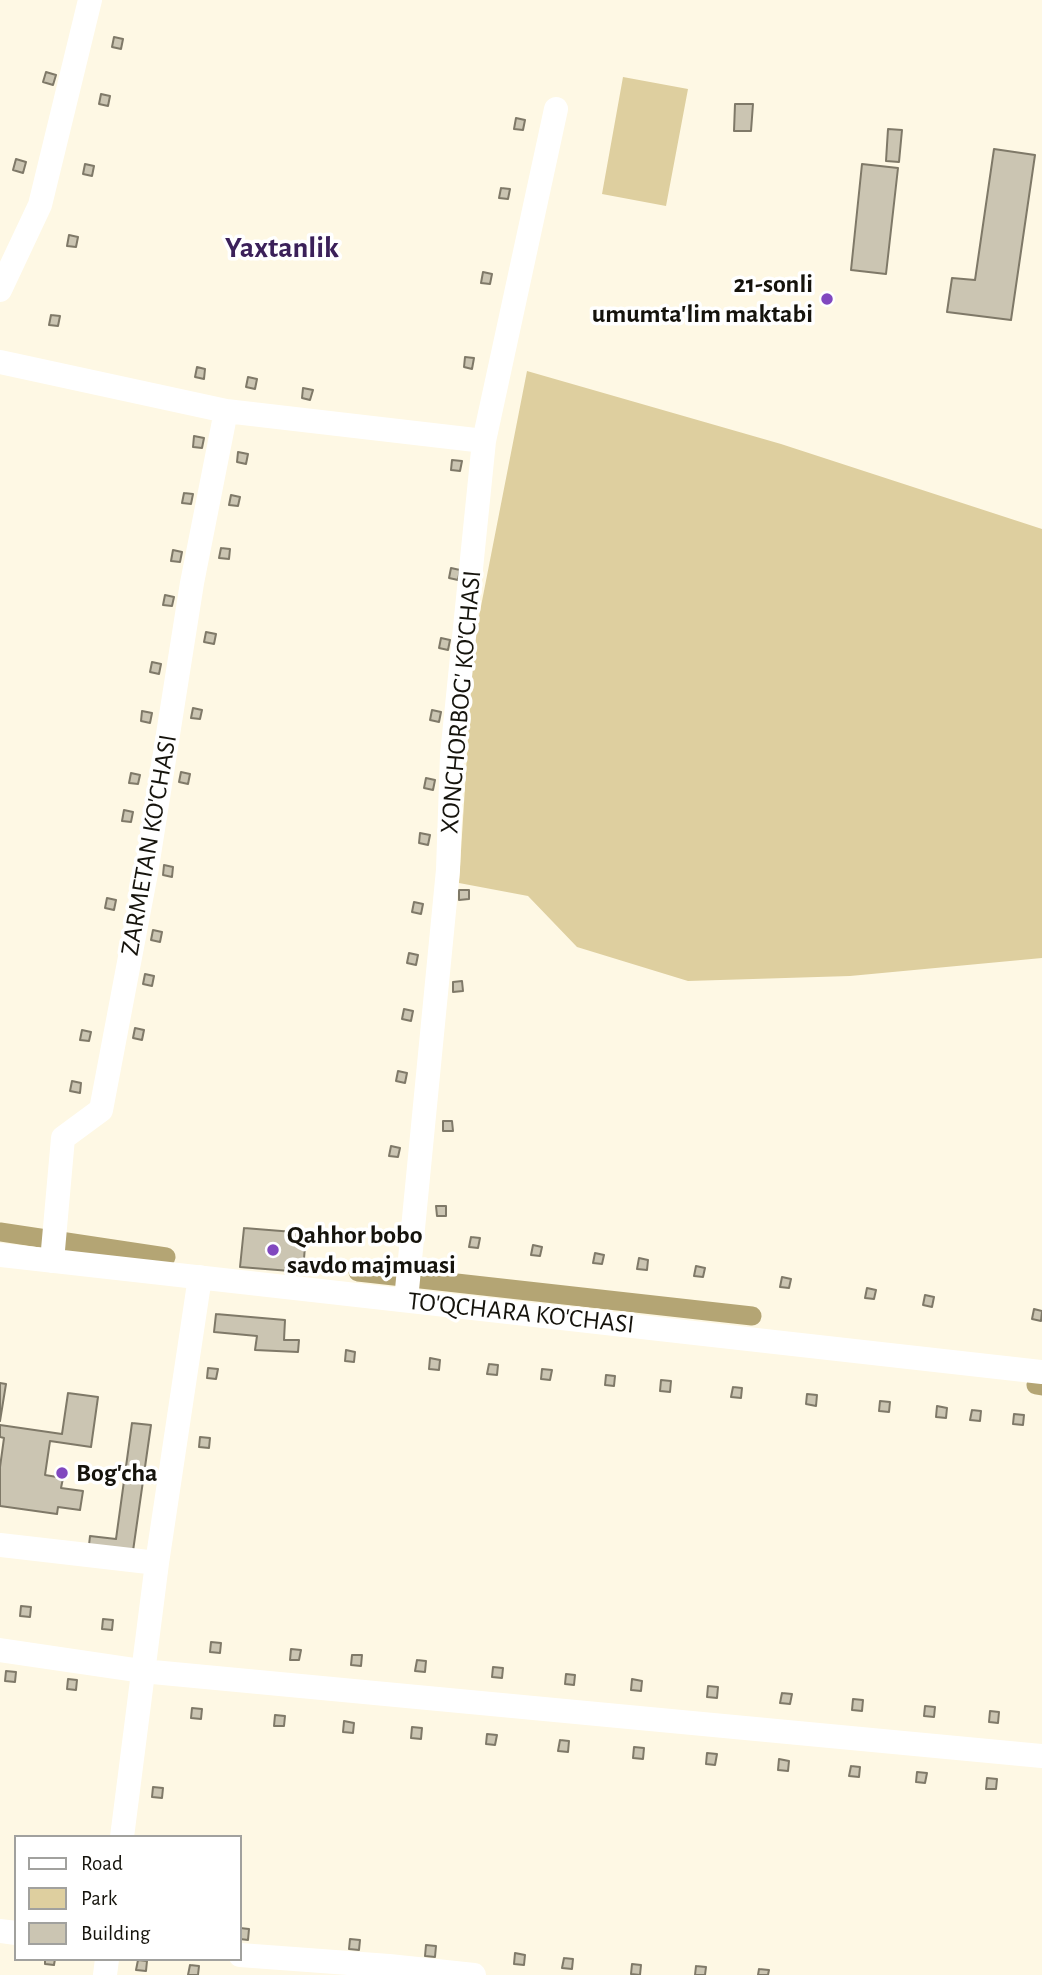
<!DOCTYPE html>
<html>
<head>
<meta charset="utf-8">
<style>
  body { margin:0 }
  #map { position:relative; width:1042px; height:1975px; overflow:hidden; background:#fef8e4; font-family:"Alegreya Sans",sans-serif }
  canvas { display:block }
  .legend { position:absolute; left:14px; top:1835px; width:228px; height:126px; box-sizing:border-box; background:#fff; border:2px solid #a1a19e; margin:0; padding:9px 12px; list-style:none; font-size:21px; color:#15130c }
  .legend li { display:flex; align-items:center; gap:14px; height:35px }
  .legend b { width:35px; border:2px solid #a1a19e }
</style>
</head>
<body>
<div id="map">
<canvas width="1042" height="1975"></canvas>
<ul class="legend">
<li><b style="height:9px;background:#fff"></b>Road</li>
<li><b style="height:19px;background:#decf9f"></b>Park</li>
<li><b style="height:19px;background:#cbc5b2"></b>Building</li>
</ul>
</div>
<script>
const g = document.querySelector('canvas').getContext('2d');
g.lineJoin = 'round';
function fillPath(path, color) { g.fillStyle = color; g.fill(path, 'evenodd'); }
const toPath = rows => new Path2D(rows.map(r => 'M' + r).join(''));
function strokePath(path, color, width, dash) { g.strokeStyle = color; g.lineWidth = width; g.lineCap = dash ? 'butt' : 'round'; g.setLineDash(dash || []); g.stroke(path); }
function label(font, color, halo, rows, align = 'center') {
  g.font = font + ' "Alegreya Sans",sans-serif'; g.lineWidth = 7; g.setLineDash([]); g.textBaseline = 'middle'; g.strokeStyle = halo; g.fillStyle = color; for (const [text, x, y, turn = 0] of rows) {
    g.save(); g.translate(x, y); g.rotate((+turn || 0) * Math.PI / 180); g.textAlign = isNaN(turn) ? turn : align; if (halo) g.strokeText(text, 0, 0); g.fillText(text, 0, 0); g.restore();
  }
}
const green = toPath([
  [623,77,688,89,666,206,602,194],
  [527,371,781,444,1042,529,1042,958,850,976,688,981,577,947,528,896,459,883,474,642]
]);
const canal = toPath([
  [0,1232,166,1257],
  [358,1272,752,1316],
  [1036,1385,1042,1386]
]);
const building = toPath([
  [114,37,123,39,121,49,112,47,114,37],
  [46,72,56,75,53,85,43,82,46,72],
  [101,94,110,96,108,106,99,104,101,94],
  [735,104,753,104,751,131,734,131,735,104],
  [516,118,525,120,523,130,514,129,516,118],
  [888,129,902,130,899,162,886,161,888,129],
  [994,149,1035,155,1011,320,947,312,952,278,975,280,994,149],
  [16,159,26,162,23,173,13,170,16,159],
  [85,164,94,166,92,176,83,174,85,164],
  [862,164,898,168,886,274,851,270,862,164],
  [501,188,510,189,508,199,499,198,501,188],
  [69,235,78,237,76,247,67,246,69,235],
  [483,272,492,274,490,284,481,283,483,272],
  [51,315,60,316,58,326,49,325,51,315],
  [465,357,474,358,472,369,464,367,465,357],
  [197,367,205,369,204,379,195,377,197,367],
  [248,377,257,379,255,389,246,387,248,377],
  [303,388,313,390,310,400,302,398,303,388],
  [194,436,204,438,202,448,193,447,194,436],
  [238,452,248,454,246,464,237,462,238,452],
  [452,460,462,461,460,471,451,470,452,460],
  [184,493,193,494,191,504,182,503,184,493],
  [231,495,240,497,238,506,229,505,231,495],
  [221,548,230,549,229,559,219,558,221,548],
  [173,550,182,552,180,562,171,561,173,550],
  [451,568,460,570,458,580,449,578,451,568],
  [165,595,174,597,172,606,163,605,165,595],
  [206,632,216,634,214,644,204,642,206,632],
  [441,638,450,640,448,650,439,648,441,638],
  [152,662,161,664,159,674,150,672,152,662],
  [193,708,202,710,200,719,191,718,193,708],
  [432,710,441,712,439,722,430,720,432,710],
  [142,711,152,713,150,723,141,721,142,711],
  [181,772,190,774,188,784,179,782,181,772],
  [131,773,140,775,138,784,129,783,131,773],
  [426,778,435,780,433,790,424,788,426,778],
  [124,810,133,812,131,822,122,821,124,810],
  [420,833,430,835,428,845,419,843,420,833],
  [164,865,173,867,172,877,163,875,164,865],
  [459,890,469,890,469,899,459,900,459,890],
  [107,898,116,900,114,910,105,908,107,898],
  [414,902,423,904,421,914,412,912,414,902],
  [153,930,162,932,160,942,151,940,153,930],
  [409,953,418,955,416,965,407,963,409,953],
  [145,974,154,976,152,986,143,984,145,974],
  [462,981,463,991,453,992,453,982,462,981],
  [404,1009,413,1011,411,1021,402,1019,404,1009],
  [135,1028,144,1030,142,1040,133,1038,135,1028],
  [82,1030,91,1032,89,1041,80,1040,82,1030],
  [398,1071,407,1073,405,1083,396,1081,398,1071],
  [72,1081,81,1083,80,1093,70,1091,72,1081],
  [443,1121,452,1121,453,1131,443,1131,443,1121],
  [391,1146,400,1148,398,1157,389,1156,391,1146],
  [436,1206,446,1206,446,1216,437,1216,436,1206],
  [244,1228,306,1233,303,1272,240,1267,244,1228],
  [471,1237,480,1238,478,1248,469,1247,471,1237],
  [533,1245,542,1247,540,1256,531,1255,533,1245],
  [595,1253,604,1255,602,1264,593,1263,595,1253],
  [639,1258,648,1260,647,1270,637,1269,639,1258],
  [696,1266,705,1268,703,1277,694,1276,696,1266],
  [782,1277,791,1279,789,1288,780,1287,782,1277],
  [867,1288,876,1290,874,1299,865,1298,867,1288],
  [925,1295,934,1297,932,1307,923,1305,925,1295],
  [1034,1309,1042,1311,1041,1321,1032,1319,1034,1309],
  [216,1314,285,1320,284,1340,299,1340,298,1352,255,1350,257,1336,214,1332,216,1314],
  [346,1350,355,1352,354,1362,345,1361,346,1350],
  [430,1358,440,1360,439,1370,429,1369,430,1358],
  [489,1364,498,1365,497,1375,487,1374,489,1364],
  [208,1368,218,1369,216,1379,207,1378,208,1368],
  [542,1369,552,1370,550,1380,541,1379,542,1369],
  [606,1375,615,1376,614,1386,605,1385,606,1375],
  [661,1380,671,1381,670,1392,660,1391,661,1380],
  [0,1383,6,1384,0,1421,0,1383],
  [733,1387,742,1388,741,1398,731,1397,733,1387],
  [68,1393,98,1397,91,1447,50,1441,45,1475,63,1478,61,1488,83,1491,80,1510,58,1507,57,1514,0,1506,0,1467,4,1438,0,1437,0,1425,62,1434,68,1393],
  [807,1394,817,1395,816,1406,806,1404,807,1394],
  [880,1401,890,1402,889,1412,879,1411,880,1401],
  [937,1406,947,1408,946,1418,936,1417,937,1406],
  [972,1410,981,1411,980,1421,970,1420,972,1410],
  [1014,1414,1024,1415,1023,1425,1013,1424,1014,1414],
  [132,1423,151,1425,133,1551,89,1545,90,1536,116,1539,132,1423],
  [200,1437,210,1438,209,1448,199,1447,200,1437],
  [21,1606,31,1607,30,1617,20,1616,21,1606],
  [103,1619,113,1620,112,1630,102,1629,103,1619],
  [211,1642,221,1643,220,1653,210,1652,211,1642],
  [291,1649,301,1650,299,1660,290,1660,291,1649],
  [352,1655,362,1655,361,1666,351,1665,352,1655],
  [417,1660,426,1661,425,1672,415,1671,417,1660],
  [493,1667,503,1668,502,1678,492,1677,493,1667],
  [6,1671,16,1672,15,1682,5,1681,6,1671],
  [566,1674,575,1675,574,1685,565,1684,566,1674],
  [68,1679,77,1680,76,1690,67,1689,68,1679],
  [632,1679,642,1681,641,1691,631,1690,632,1679],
  [708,1686,718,1687,717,1698,707,1697,708,1686],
  [782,1693,792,1694,790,1704,780,1703,782,1693],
  [853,1699,863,1700,862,1711,852,1710,853,1699],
  [925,1706,935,1707,934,1717,924,1716,925,1706],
  [192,1708,202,1709,201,1719,191,1718,192,1708],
  [990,1711,999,1712,998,1723,989,1722,990,1711],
  [275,1715,285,1716,284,1726,274,1726,275,1715],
  [344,1721,354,1723,353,1733,343,1732,344,1721],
  [412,1727,422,1728,421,1739,411,1738,412,1727],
  [487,1734,497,1735,495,1745,486,1744,487,1734],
  [560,1740,569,1741,568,1752,558,1751,560,1740],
  [634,1747,644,1748,643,1759,633,1758,634,1747],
  [707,1753,717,1754,715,1765,706,1764,707,1753],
  [779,1759,789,1761,788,1771,778,1770,779,1759],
  [851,1766,860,1767,859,1777,849,1776,851,1766],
  [917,1772,927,1773,925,1783,916,1782,917,1772],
  [987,1778,997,1779,996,1789,986,1789,987,1778],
  [153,1787,163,1788,162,1798,152,1797,153,1787],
  [240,1928,249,1929,248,1940,240,1939,240,1928],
  [350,1939,360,1940,359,1950,349,1949,350,1939],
  [426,1945,436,1946,435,1957,425,1956,426,1945],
  [515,1953,525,1955,524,1965,514,1964,515,1953],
  [564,1958,573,1959,572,1969,562,1968,564,1958],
  [45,1959,55,1959,54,1965,45,1964,45,1959],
  [138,1960,147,1961,146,1971,136,1970,138,1960],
  [632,1964,641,1965,640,1975,631,1974,632,1964],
  [190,1965,199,1966,198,1975,188,1975,190,1965],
  [696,1966,706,1967,705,1975,695,1975,696,1966],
  [759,1969,769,1970,768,1975,758,1975,759,1969]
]);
const minor = toPath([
  [0,290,40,205,90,0],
  [0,362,226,411,484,441],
  [0,1255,1042,1372],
  [52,1261,63,1138,101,1110,146,873,192,583,226,411],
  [406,1300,448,870,452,755,484,441,556,109],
  [0,1545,157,1563],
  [0,1650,142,1671,1042,1756],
  [122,1837,157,1563,200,1277],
  [0,1931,16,1933],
  [240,1955,389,1966,474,1975],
  [105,1975,107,1959]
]);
const markers = [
  [827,299,7,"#8148bf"],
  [273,1250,7,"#8148bf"],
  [62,1473,7,"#8148bf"]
];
const poiNames = [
  ["21-sonli",813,284,"right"],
  ["umumta'lim maktabi",813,314,"right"],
  ["Qahhor bobo",287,1235],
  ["savdo majmuasi",287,1265],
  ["Bog'cha",76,1473]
];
const streetNames = [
  ["XONCHORBOG' KO'CHASI",461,702,-85],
  ["ZARMETAN KO'CHASI",149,845,-80],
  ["TO'QCHARA KO'CHASI",521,1313,6]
];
const quarterNames = [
  ["Yaxtanlik",282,248]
];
fillPath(green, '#decf9f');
strokePath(canal, '#b4a574', 19);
fillPath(building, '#cbc5b2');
strokePath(building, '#7f7968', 2);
strokePath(minor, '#fff', 24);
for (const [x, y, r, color] of markers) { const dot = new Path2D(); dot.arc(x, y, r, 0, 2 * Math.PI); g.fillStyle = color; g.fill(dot); strokePath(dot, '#fff', 2.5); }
label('bold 26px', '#15130c', '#fff', poiNames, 'left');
label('26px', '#15130c', '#fff', streetNames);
label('bold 30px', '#3b2059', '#fff', quarterNames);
</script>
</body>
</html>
